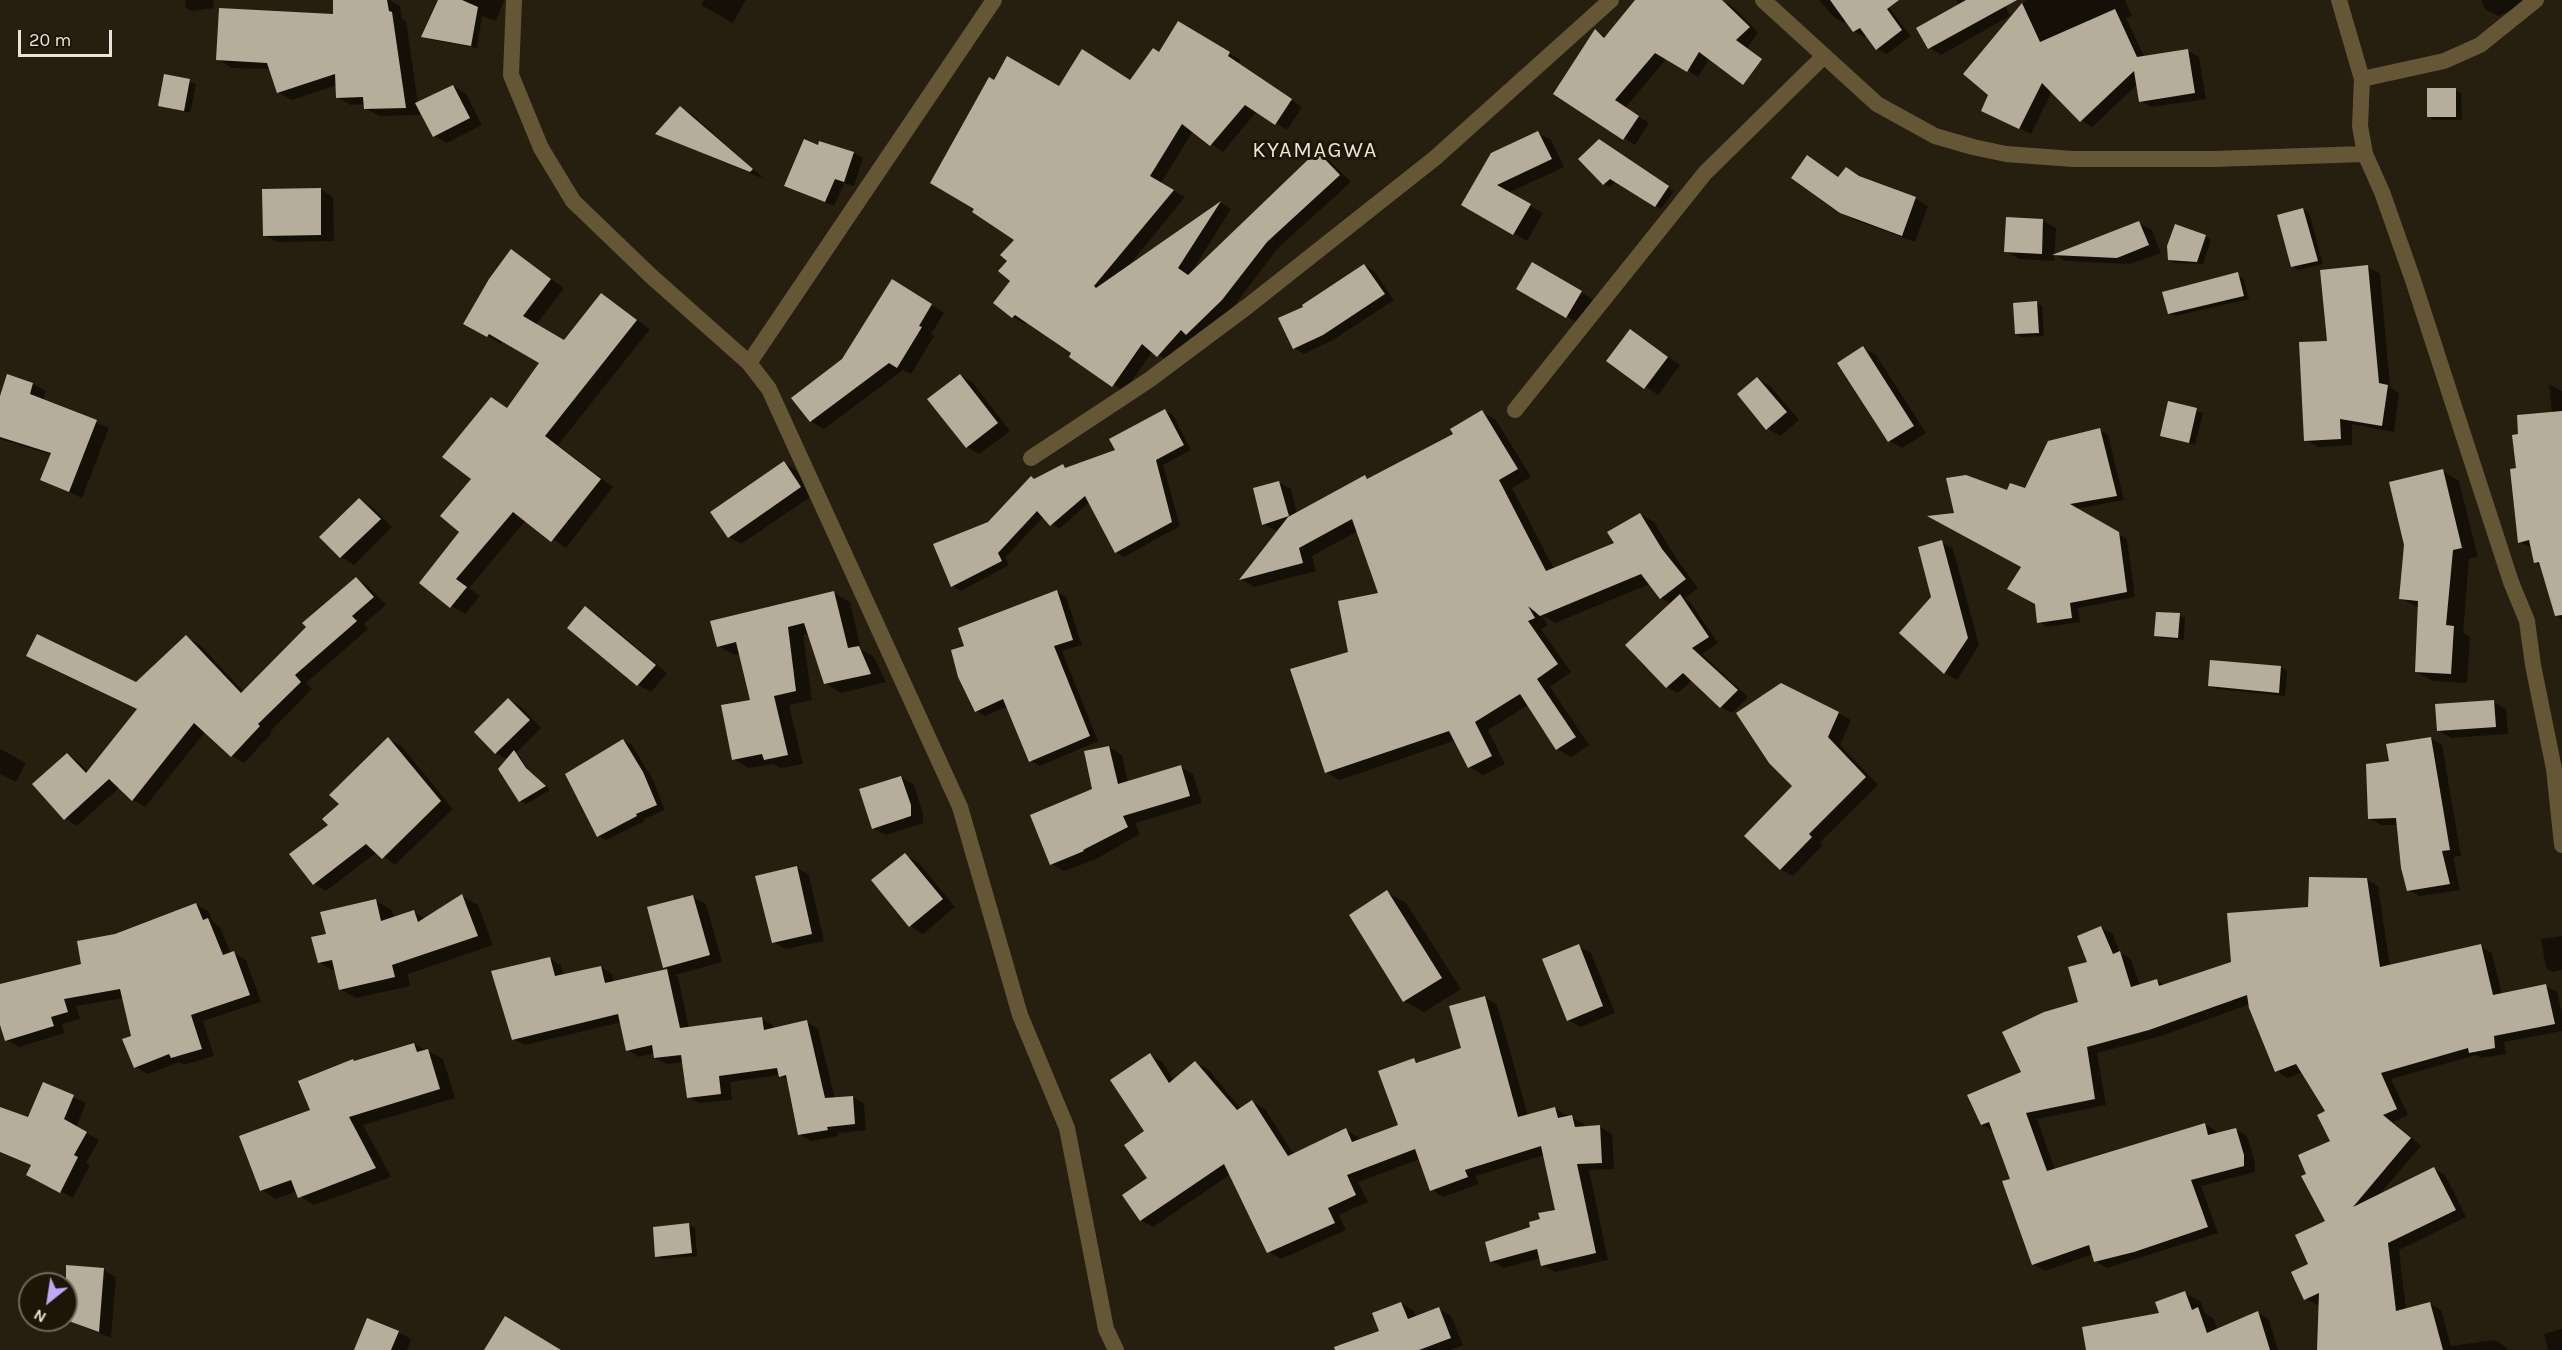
<!DOCTYPE html>
<html>
<head>
<meta charset="utf-8">
<style>
  body { margin:0 }
  #map { position:relative; width:2562px; height:1350px; overflow:hidden; background:#261f10; font-family:Karla,sans-serif }
  canvas { display:block }
  .north { position:absolute; left:18px; top:1272px; width:60px; height:60px; box-sizing:border-box; background:#1d1607; border:2px solid #6f685c; border-radius:50%; rotate:210deg; font-size:16px; font-weight:700; line-height:24px; text-align:center; color:#e9e4db }
  .north::after { content:''; display:block; margin:auto; width:21px; height:27px; background:#bda9f5; clip-path:polygon(50% 0,100% 100%,50% 72%,0 100%) }
  .scale { position:absolute; left:18px; top:30px; width:94px; height:27px; box-sizing:border-box; border:3px solid #e9e4db; border-top:0; padding-left:8px; font-size:18px; line-height:21px; white-space:nowrap; color:#e9e4db; -webkit-text-stroke:4px #1d1607; paint-order:stroke }
</style>
</head>
<body>
<div id="map">
<canvas width="2562" height="1350"></canvas>
<div class="north">N</div>
<div class="scale">20 m</div>
</div>
<script>
const g = document.querySelector('canvas').getContext('2d');
g.lineJoin = 'round';
function fillPath(path, color) { g.fillStyle = color; g.fill(path, 'evenodd'); }
const toPath = rows => new Path2D(rows.map(r => 'M' + r).join(''));
function strokePath(path, color, width, dash) { g.strokeStyle = color; g.lineWidth = width; g.lineCap = dash ? 'butt' : 'round'; g.setLineDash(dash || []); g.stroke(path); }
function label(font, color, halo, rows, align = 'center') {
  g.font = font + ' Karla,sans-serif'; g.lineWidth = 6; g.setLineDash([]); g.textBaseline = 'middle'; g.strokeStyle = halo; g.fillStyle = color; for (const [text, x, y, turn = 0] of rows) {
    g.save(); g.translate(x, y); g.rotate((+turn || 0) * Math.PI / 180); g.textAlign = isNaN(turn) ? turn : align; if (halo) g.strokeText(text, 0, 0); g.fillText(text, 0, 0); g.restore();
  }
}
const shadow = toPath([
  [185,0,213,0,214,8,192,11,186,8],
  [373,0,390,0,400,6,402,19,406,21,418,104,453,86,466,94,482,125,447,143,434,136,419,107,420,115,379,116,365,108,365,104,351,105,337,97,337,85,292,100,278,92,271,69,232,68,218,59],
  [440,0,504,0,496,21,482,16,477,48,428,39,423,36],
  [704,0,746,0,733,23,701,5],
  [1637,0,1722,1,1733,7,1758,32,1732,72,1710,58,1698,77,1667,58,1625,108,1649,123,1635,145,1624,138,1596,31,1606,37],
  [1819,0,1883,0,1911,36,1887,54,1877,49,1867,35,1864,37,1854,31,1847,21,1844,23,1835,18],
  [1956,0,2002,0,2010,16,1941,55,1930,48,1918,29,1959,6],
  [2026,0,2125,0,2132,16,2126,18,2145,58,2188,51,2199,57,2206,99,2152,107,2140,101,2138,84,2092,127,2081,120,2052,91,2031,134,1994,116,1990,95,1965,74],
  [2481,0,2521,0,2523,5,2498,16,2485,9],
  [1179,23,1241,60,1238,64,1302,107,1287,130,1257,111,1223,152,1193,131,1161,183,1185,197,1127,268,1221,203,1231,209,1191,273,1317,153,1329,160,1351,182,1278,248,1234,306,1199,341,1192,337,1169,362,1153,351,1124,392,1073,353,1027,321,1025,324,1013,317,995,303,1012,281,1009,261,1016,240,995,82,1059,88,1131,81,1160,53],
  [165,76,196,84,190,113,160,105],
  [2455,90,2461,93,2462,120,2434,120,2428,116],
  [680,107,693,115,764,179,658,134],
  [1538,133,1551,140,1564,167,1508,193,1543,213,1527,241,1463,204],
  [1605,145,1674,191,1661,209,1617,181,1610,187,1604,184],
  [819,147,854,153,863,158,854,186,844,183,834,206,785,185],
  [1808,157,1839,178,1864,179,1916,199,1928,206,1915,242,1855,220,1841,212],
  [320,189,333,197,334,241,277,242,264,235],
  [2303,209,2309,213,2323,264,2298,270,2292,266],
  [2043,221,2056,228,2054,261,2019,259,2006,251],
  [2139,223,2152,230,2161,253,2130,264,2066,261,2055,255],
  [2205,236,2211,240,2203,264,2175,263,2169,260],
  [512,251,564,288,536,325,564,342,602,295,650,329,558,445,613,487,566,548,526,520,469,588,480,596,465,614,451,606,461,532,473,479,508,409,541,362,503,340,501,344,466,323],
  [1532,264,1594,300,1580,324,1518,289],
  [1364,265,1374,271,1394,300,1333,340,1304,354,1294,348,1305,308],
  [2368,267,2380,274,2390,387,2399,393,2394,432,2352,424,2352,445,2318,447,2306,440,2329,342],
  [2237,274,2243,278,2249,299,2175,316,2169,313],
  [905,288,944,313,931,334,934,336,911,374,903,370,824,429,811,421,793,398,843,360],
  [2036,303,2042,306,2044,336,2022,337,2016,334],
  [1630,331,1680,365,1658,395,1608,360],
  [1863,348,1876,355,1926,433,1902,448,1890,441,1839,363],
  [960,375,973,383,1010,431,979,454,967,447],
  [8,376,33,384,46,391,43,400,109,428,82,498,42,480,52,455,0,439,0,401],
  [1757,378,1770,386,1799,420,1780,436,1767,428],
  [2549,384,2562,391,2562,620,2557,616,2542,567,2535,562,2532,548,2519,542,2519,436,2552,413],
  [2169,403,2203,413,2195,445,2162,435],
  [1165,411,1173,415,1191,450,1163,465,1180,526,1124,557,1116,552,1090,502,1059,529,1044,516,1005,558,1009,565,961,591,953,586,989,524,1036,480,1063,466,1068,469,1117,451],
  [1482,412,1496,420,1531,477,1512,488,1554,569,1616,544,1640,514,1654,522,1676,558,1698,588,1685,598,1690,602,1718,643,1702,654,1748,697,1732,713,1721,707,1692,680,1678,693,1667,687,1627,645,1671,604,1661,598,1650,584,1555,623,1542,615,1548,626,1541,629,1571,672,1550,687,1589,745,1571,757,1557,749,1528,705,1488,730,1505,764,1483,775,1469,767,1456,740,1340,780,1326,772,1350,653,1380,594,1358,531,1312,556,1316,571,1254,587,1241,579,1280,529,1276,531,1264,524,1279,483,1291,489,1297,513,1365,477,1369,479,1455,435],
  [2099,430,2108,435,2124,500,2075,509,2127,539,2135,597,2078,608,2080,622,2047,627,2039,622,2036,603,2023,567,1956,515,2008,492,2026,489],
  [784,463,797,471,813,495,741,544,729,537],
  [2443,471,2459,481,2478,557,2469,559,2463,633,2470,637,2467,683,2433,681,2416,672,2419,608,2400,598],
  [360,500,372,507,392,527,354,565,341,557,321,537],
  [1941,542,1953,549,1979,645,1957,680,1945,673,1901,633,1933,598],
  [356,578,368,586,386,605,364,624,368,629,306,683,312,689,270,732,271,734,244,763,232,756,205,732,145,807,133,800,120,787,77,826,65,818,67,754,79,762,89,772,138,710,40,663,137,684,186,637,199,644,244,692],
  [1057,592,1066,597,1082,645,1062,651,1098,741,1040,766,1031,761,1008,706,985,716,976,711,966,647],
  [834,593,850,602,861,649,874,657,886,682,841,693,825,683,809,634,803,635,812,700,789,705,803,764,781,768,773,764,749,768,733,759,751,701,740,654,734,655,718,646],
  [586,608,598,615,667,673,651,692,638,685,569,627],
  [2179,615,2185,618,2184,640,2162,638,2156,635],
  [2281,667,2287,671,2285,696,2216,689,2210,686],
  [509,700,521,707,541,728,516,753,520,756,531,774,550,790,526,804,520,801,508,760,496,753],
  [2493,702,2506,709,2508,734,2451,738,2438,730],
  [1838,713,1851,720,1840,745,1878,785,1820,842,1823,845,1793,876,1780,869,1794,786],
  [2431,738,2442,745,2461,856,2453,857,2460,890,2420,896,2408,890,2398,825,2381,825,2369,818,2391,762],
  [388,739,401,746,453,809,395,865,377,852,326,891,314,884,330,825,341,804],
  [623,741,632,745,652,778,665,810,644,819,645,821,606,840,598,836],
  [1109,747,1122,755,1128,783,1181,767,1193,774,1202,803,1135,823,1140,834,1096,859,1064,871,1052,864,1094,790],
  [0,749,26,763,16,782,0,774],
  [901,777,914,785,923,814,923,823,886,835,873,828],
  [905,855,918,862,955,907,923,934,910,926,873,881],
  [796,867,809,875,824,941,786,949,773,942],
  [2366,879,2378,886,2390,967,2480,946,2492,953,2502,995,2546,986,2557,992,2562,1014,2562,1031,2504,1042,2506,1054,2481,1058,2476,1055,2391,1079,2408,1115,2393,1122,2421,1146,2378,1196,2434,1169,2445,1175,2466,1217,2399,1250,2406,1310,2430,1304,2441,1310,2451,1346,2495,1340,2506,1347,2507,1350,2318,1350,2320,1304,2317,1305,2306,1299,2310,1265,2327,1221,2308,1174,2332,1141,2327,1112,2303,1072,2288,1078,2276,1071,2250,1004,2161,1036,2097,1053,2106,1105,2037,1119,2055,1170,2205,1124,2216,1131,2217,1134,2236,1130,2247,1136,2255,1163,2255,1172,2201,1186,2218,1233,2107,1268,2095,1261,2093,1254,2045,1271,2033,1264,2012,1180,1993,1131,1982,1124,2080,1003,2089,962,2101,927,2113,934,2120,953,2131,959,2140,986,2157,981,2165,985,2233,963,2310,908],
  [1387,892,1406,903,1461,989,1424,1012,1404,1001],
  [462,896,478,905,493,945,408,974,410,986,356,998,340,989,336,972,319,962,376,901,392,910,394,919,414,912,426,919],
  [693,897,706,904,722,962,675,975,678,977,689,1028,761,1019,773,1025,773,1029,807,1022,818,1029,835,1099,853,1097,864,1104,866,1130,838,1133,838,1136,811,1141,799,1134,789,1081,780,1075,730,1082,732,1100,699,1103,688,1097,683,1062,667,1064,655,1058,655,1053,639,1057,628,1050,622,1022,525,1045,513,1039,549,958,561,965,564,976,601,967,612,974,614,982,669,970,665,967],
  [196,904,208,911,213,922,220,927,231,954,234,953,246,960,261,1002,203,1021,214,1056,184,1065,179,1062,148,1074,135,1067,132,1037,124,998,76,1006,80,1019,62,1024,65,1033,19,1047,6,1040,2,1027,0,1027,0,986,83,965,115,935],
  [2562,936,2562,970,2552,972,2546,968,2541,939],
  [1578,946,1591,953,1615,1013,1581,1027,1568,1020],
  [1485,997,1497,1005,1528,1116,1555,1109,1584,1124,1585,1128,1600,1127,1612,1134,1614,1169,1589,1170,1608,1260,1555,1272,1543,1265,1541,1258,1504,1268,1492,1261,1556,1211,1544,1155,1476,1176,1479,1184,1443,1197,1431,1189,1420,1159,1358,1182,1368,1202,1339,1215,1346,1230,1281,1259,1269,1252,1231,1174,1153,1227,1141,1220,1149,1178,1146,1131,1150,1055,1162,1062,1174,1080,1195,1062,1208,1069,1241,1109,1253,1102,1265,1109,1294,1155,1346,1130,1358,1137,1360,1141,1399,1126,1414,1060,1420,1063,1462,1049],
  [414,1044,443,1059,455,1098,363,1125,391,1177,314,1205,299,1196,297,1191,276,1199,261,1190,312,1111,355,1062],
  [44,1084,86,1103,76,1127,99,1140,86,1163,90,1165,73,1198,40,1181,32,1166,0,1153,0,1108,29,1119],
  [689,1225,695,1228,697,1256,662,1259,656,1256],
  [67,1267,104,1270,116,1277,111,1338,66,1319],
  [2185,1293,2201,1302,2205,1313,2213,1318,2218,1330,2258,1313,2269,1320,2278,1350,2088,1350,2161,1314],
  [1401,1303,1414,1311,1416,1317,1439,1309,1451,1316,1463,1345,1450,1350,1353,1350,1381,1332],
  [2562,1329,2562,1350,2548,1350,2544,1334],
  [398,1332,411,1339,407,1350,357,1350]
]);
const building = toPath([
  [333,0,387,0,389,11,392,12,406,108,364,109,363,97,336,98,335,74,277,93,267,63,216,60,219,8,333,14],
  [438,0,462,0,478,7,471,46,421,37],
  [1635,0,1722,0,1750,27,1736,40,1762,59,1743,85,1699,52,1687,72,1655,53,1615,100,1639,116,1623,140,1553,94,1595,29,1604,38],
  [1830,0,1899,0,1887,9,1902,30,1876,50,1860,28,1853,32],
  [1966,0,2017,0,1928,49,1916,28],
  [2022,3,2040,42,2115,9,2137,57,2188,49,2195,93,2139,102,2134,71,2080,122,2042,83,2019,129,1981,111,1988,95,1963,74],
  [1178,21,1230,52,1228,56,1292,99,1275,125,1245,105,1210,146,1182,124,1150,176,1174,190,1094,286,1096,288,1221,201,1178,268,1188,275,1317,151,1340,175,1267,242,1222,300,1186,335,1181,330,1157,357,1142,344,1112,387,1069,357,1071,353,1015,315,1012,318,993,303,1010,281,998,271,1007,261,1000,255,1014,240,972,212,974,209,930,183,989,77,994,80,1007,56,1059,86,1082,49,1130,80,1153,48,1159,52],
  [164,74,190,79,184,111,158,106],
  [453,85,470,118,433,137,415,103],
  [2427,88,2456,88,2456,117,2427,117],
  [680,106,753,169,750,172,655,134],
  [1538,131,1552,159,1497,185,1531,204,1513,235,1461,205,1491,153],
  [804,139,818,145,819,141,854,152,844,182,835,179,825,202,784,186],
  [1599,139,1669,186,1655,207,1610,179,1603,185,1578,159],
  [1807,155,1838,177,1846,167,1859,176,1916,197,1902,236,1840,213,1791,178],
  [321,188,321,235,263,236,262,189],
  [2303,208,2318,261,2291,267,2277,215],
  [2006,217,2043,219,2042,254,2004,252],
  [2139,221,2149,245,2117,258,2052,255],
  [2175,224,2206,235,2197,262,2168,260,2167,246],
  [511,249,551,279,523,316,564,340,601,293,637,320,545,436,601,479,551,542,513,512,456,579,467,587,450,608,419,583,459,532,440,516,471,479,442,457,491,397,507,408,539,363,489,334,487,337,463,324,489,279],
  [1532,262,1582,291,1566,318,1516,289],
  [1364,264,1385,294,1323,335,1293,349,1278,318,1303,307,1302,305],
  [2368,265,2379,383,2388,385,2382,426,2340,419,2341,439,2304,441,2299,342,2327,341,2320,270],
  [2238,272,2244,296,2168,314,2162,292],
  [892,279,932,304,919,326,922,327,897,368,889,363,810,422,791,398,842,359],
  [2037,301,2039,333,2015,334,2013,303],
  [1630,329,1668,357,1644,389,1606,361],
  [1863,346,1914,426,1888,442,1837,363],
  [7,374,33,383,30,394,97,420,69,492,40,480,51,453,0,437,0,396],
  [960,374,998,423,966,448,927,399],
  [1757,377,1787,412,1766,430,1737,394],
  [2168,401,2197,408,2189,443,2160,436],
  [1165,409,1184,445,1156,460,1172,522,1115,553,1085,496,1050,526,1037,511,998,553,1002,561,951,587,933,544,988,522,1031,476,1034,479,1063,464,1065,468,1115,450,1109,439],
  [1482,410,1518,469,1499,480,1546,571,1614,543,1607,532,1640,513,1662,549,1686,579,1660,599,1641,574,1540,616,1528,606,1535,618,1528,621,1558,664,1537,679,1576,737,1556,750,1520,694,1475,722,1492,756,1468,768,1449,731,1325,773,1290,669,1348,652,1338,601,1378,593,1352,519,1299,548,1303,563,1239,580,1288,517,1365,475,1367,479,1453,434,1450,429],
  [2562,411,2562,615,2555,616,2539,562,2534,563,2529,540,2518,543,2510,469,2516,468,2512,435,2518,434,2517,415],
  [2100,428,2117,496,2070,504,2119,532,2127,592,2070,603,2072,618,2037,623,2035,604,2007,589,2021,567,1927,516,1954,513,1946,478,1966,475,2007,490,2010,483,2025,488,2048,441],
  [784,461,801,487,728,538,710,512],
  [2443,469,2462,548,2453,550,2446,625,2454,626,2451,674,2415,672,2418,601,2399,599,2404,545,2389,482],
  [1279,481,1289,516,1262,525,1253,488],
  [359,498,381,519,340,558,319,537],
  [1942,540,1968,638,1944,674,1899,633,1931,597,1918,547],
  [356,577,374,597,352,616,357,621,295,675,301,682,258,724,260,726,231,757,194,723,132,801,109,779,64,820,32,784,67,753,86,773,137,709,26,656,37,634,136,682,186,635,241,693,306,627,302,623],
  [1057,590,1073,640,1054,646,1090,736,1029,762,1003,699,975,712,958,677,951,650,964,646,958,628],
  [834,591,848,648,859,646,871,674,824,684,804,623,788,627,796,691,774,696,788,755,764,760,762,754,732,760,721,705,750,700,736,642,717,647,710,621],
  [1680,594,1709,637,1692,648,1738,690,1720,708,1683,673,1666,688,1625,645],
  [585,606,656,665,637,686,567,628],
  [2156,612,2180,613,2178,638,2154,636],
  [2210,660,2281,666,2279,693,2208,686],
  [1781,683,1839,712,1828,737,1866,777,1809,834,1812,837,1780,870,1744,836,1792,786,1769,763,1736,713],
  [508,698,530,720,495,754,474,732],
  [2494,700,2496,727,2437,731,2435,704],
  [388,737,441,801,382,859,366,844,313,885,289,854,328,825,322,819,339,804,329,795],
  [2431,737,2450,850,2442,851,2450,884,2407,891,2401,868,2396,818,2368,819,2366,764,2389,761,2386,744],
  [623,739,643,772,657,805,636,814,637,816,597,837,565,774],
  [1109,746,1118,784,1181,765,1190,796,1123,816,1128,827,1083,850,1084,851,1050,865,1030,815,1092,789,1084,751],
  [514,750,526,768,546,786,519,802,498,769],
  [901,776,911,805,911,816,872,829,859,789],
  [905,853,943,899,909,927,871,880],
  [797,866,812,934,772,943,755,876],
  [2309,877,2367,878,2380,967,2481,944,2493,995,2546,984,2555,1024,2494,1036,2495,1048,2469,1053,2468,1048,2381,1073,2397,1109,2383,1115,2411,1138,2353,1207,2434,1167,2456,1210,2388,1243,2396,1311,2430,1302,2443,1350,2317,1350,2319,1293,2304,1300,2291,1272,2308,1264,2295,1235,2325,1221,2301,1176,2306,1174,2298,1155,2330,1141,2317,1115,2325,1111,2296,1064,2275,1072,2249,1008,2247,995,2149,1030,2087,1047,2095,1099,2026,1113,2047,1171,2205,1123,2208,1135,2236,1128,2244,1155,2244,1166,2191,1180,2208,1227,2134,1252,2094,1262,2089,1245,2032,1265,2002,1181,2010,1179,1989,1122,1981,1125,1967,1095,2021,1072,2002,1032,2044,1012,2078,1002,2068,967,2087,962,2077,936,2101,926,2113,954,2120,951,2131,987,2157,979,2159,986,2231,962,2227,913,2308,907],
  [1387,890,1442,978,1403,1002,1349,915],
  [462,894,478,936,392,965,395,977,339,990,332,960,318,963,311,937,326,934,320,912,376,899,381,921,414,910,418,922],
  [693,895,710,955,663,968,647,907],
  [196,903,203,920,208,918,223,955,234,951,250,995,191,1015,202,1049,171,1058,169,1054,134,1068,122,1039,131,1036,120,989,64,999,68,1012,51,1017,54,1026,5,1041,0,1025,0,984,81,964,77,941,115,934],
  [1579,944,1603,1006,1567,1021,1542,959],
  [550,957,555,976,601,966,605,983,667,969,680,1028,762,1017,764,1030,807,1020,825,1098,853,1096,855,1124,827,1127,828,1130,798,1135,786,1075,779,1077,777,1068,719,1076,721,1094,687,1098,681,1055,654,1058,652,1045,626,1051,618,1014,512,1040,491,971],
  [1485,996,1518,1117,1555,1107,1558,1118,1572,1115,1575,1127,1600,1125,1602,1163,1577,1164,1596,1253,1541,1266,1537,1249,1490,1262,1485,1242,1530,1227,1529,1222,1540,1219,1538,1213,1555,1210,1541,1146,1465,1170,1468,1177,1430,1191,1415,1149,1347,1175,1356,1195,1328,1208,1335,1223,1267,1253,1224,1164,1140,1221,1122,1195,1147,1178,1124,1145,1144,1131,1110,1080,1150,1053,1169,1083,1195,1061,1237,1110,1252,1100,1288,1156,1346,1128,1352,1142,1398,1125,1378,1071,1414,1058,1416,1063,1461,1048,1449,1006],
  [414,1043,417,1052,428,1049,440,1089,349,1117,376,1168,298,1198,291,1180,260,1191,239,1136,310,1110,298,1081,353,1059,354,1061],
  [43,1082,74,1095,64,1119,87,1132,74,1155,78,1157,60,1193,26,1175,31,1165,0,1152,0,1107,28,1117],
  [689,1223,692,1253,655,1257,653,1227],
  [66,1265,104,1268,99,1332,66,1320],
  [2185,1291,2192,1310,2198,1307,2207,1333,2258,1311,2270,1350,2086,1350,2082,1327,2159,1313,2155,1302],
  [1401,1302,1408,1319,1439,1307,1451,1338,1419,1350,1335,1350,1334,1347,1379,1331,1372,1313],
  [505,1316,561,1350,484,1350],
  [367,1318,399,1331,391,1350,354,1350]
]);
const minor = toPath([
  [514,0,511,75,541,148,573,201,651,276,749,363,769,389,960,807,1020,1015,1067,1128,1106,1329,1116,1350],
  [1763,0,1877,104,1935,136,1973,147,2006,154,2073,159,2214,159,2365,154],
  [2339,0,2362,79,2360,126,2365,154,2382,192,2413,280,2511,582,2527,621,2533,665,2554,769,2562,845],
  [2362,79,2444,61,2480,45,2536,0],
  [749,363,994,0],
  [1515,410,1705,173,1823,57],
  [1031,458,1149,380,1248,306,1435,158,1611,0]
]);
const quarterNames = [
  ["KYAMAGWA",1315,151]
];
fillPath(shadow, '#0007');
fillPath(building, '#b6ad9a');
strokePath(minor, '#655736', 16);
g.letterSpacing = '1.5px';
label('22px', '#e9e4db', '#1d1607', quarterNames);
g.letterSpacing = '0px';
</script>
</body>
</html>
